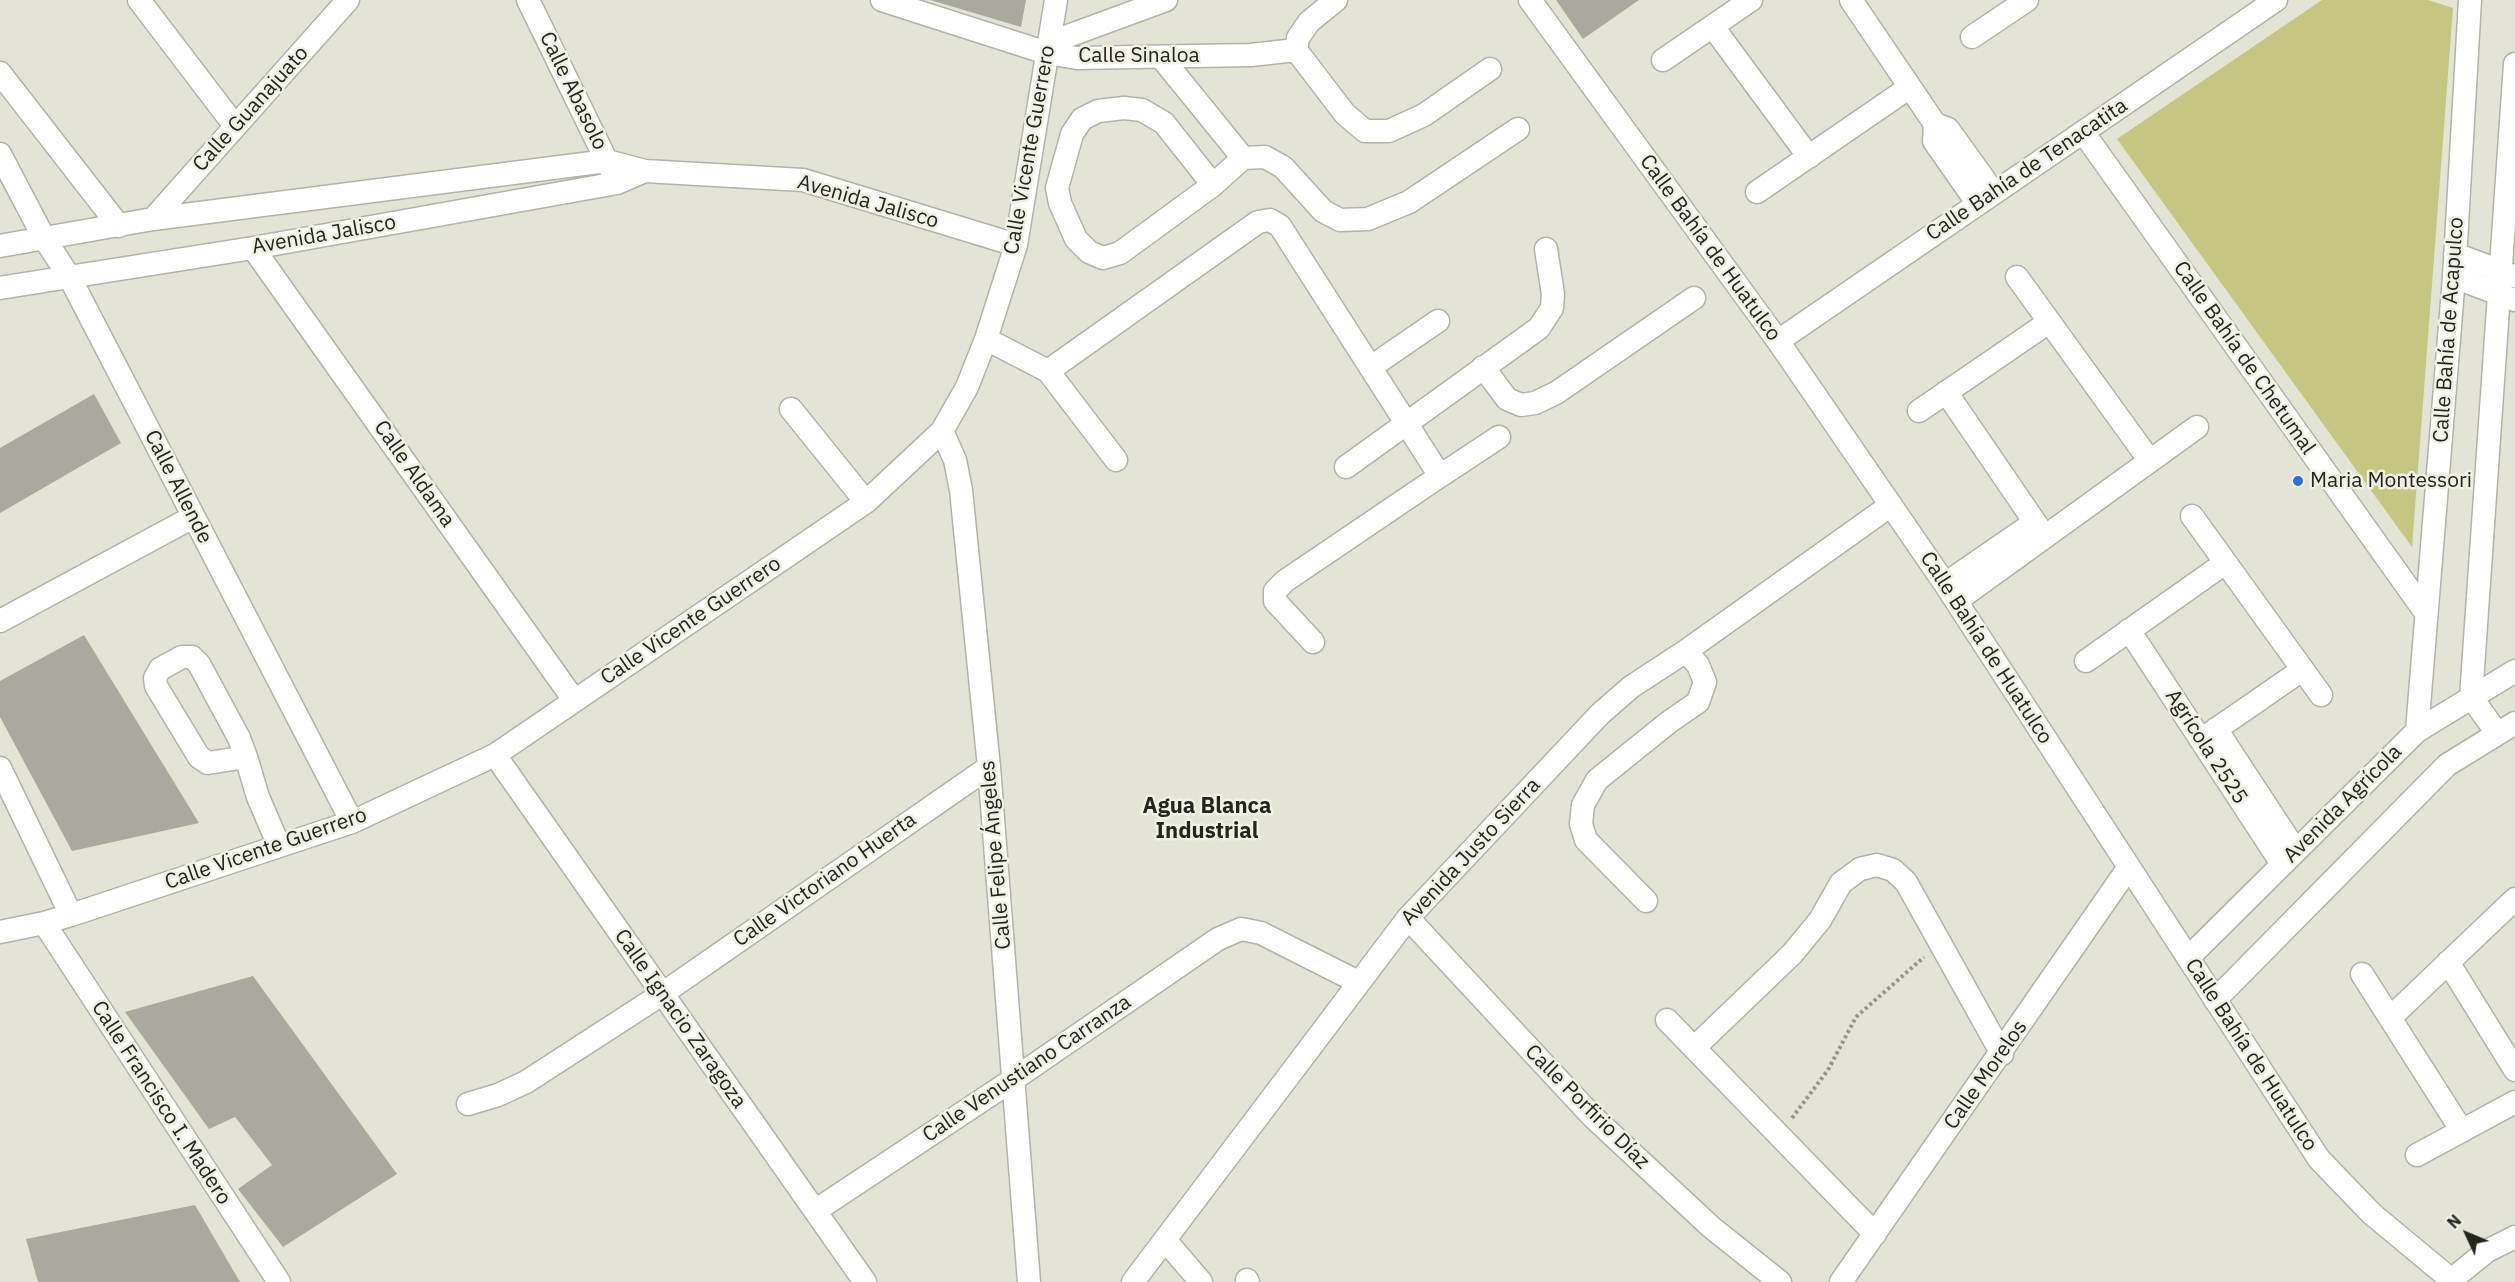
<!DOCTYPE html>
<html>
<head>
<meta charset="utf-8">
<style>
  body { margin:0 }
  #map { position:relative; width:2515px; height:1282px; overflow:hidden; background:#e3e3d6; font-family:"IBM Plex Sans",sans-serif }
  canvas { display:block }
  .north { position:absolute; left:2437px; top:1204px; width:60px; height:60px; -webkit-text-stroke:4px #f0f1e3; paint-order:stroke; rotate:314deg; font-size:16px; font-weight:700; line-height:24px; text-align:center; color:#252520 }
  .north::after { content:''; display:block; margin:auto; width:21px; height:27px; background:#252520; clip-path:polygon(50% 0,100% 100%,50% 72%,0 100%) }
</style>
</head>
<body>
<div id="map">
<canvas width="2515" height="1282"></canvas>
<div class="north">N</div>
</div>
<script>
const g = document.querySelector('canvas').getContext('2d');
g.lineJoin = 'round';
function fillPath(path, color) { g.fillStyle = color; g.fill(path, 'evenodd'); }
const toPath = rows => new Path2D(rows.map(r => 'M' + r).join(''));
function strokePath(path, color, width, dash) { g.strokeStyle = color; g.lineWidth = width; g.lineCap = dash ? 'butt' : 'round'; g.setLineDash(dash || []); g.stroke(path); }
function label(font, color, halo, rows, align = 'center') {
  g.font = font + ' "IBM Plex Sans",sans-serif'; g.lineWidth = 5; g.setLineDash([]); g.textBaseline = 'middle'; g.strokeStyle = halo; g.fillStyle = color; for (const [text, x, y, turn = 0] of rows) {
    g.save(); g.translate(x, y); g.rotate((+turn || 0) * Math.PI / 180); g.textAlign = isNaN(turn) ? turn : align; if (halo) g.strokeText(text, 0, 0); g.fillText(text, 0, 0); g.restore();
  }
}
const green = toPath([
  [2322,0,2428,0,2453,8,2412,547,2117,139]
]);
const building = toPath([
  [930,0,1026,0,1021,27],
  [1556,0,1639,0,1583,39],
  [94,394,121,443,0,513,0,448],
  [84,635,199,823,72,851,0,717,0,681],
  [253,976,397,1174,283,1247,238,1189,272,1165,235,1117,209,1129,125,1012],
  [195,1205,240,1282,38,1282,26,1239]
]);
const path = toPath([
  [1792,1118,1828,1070,1856,1017,1924,957]
]);
const minor = toPath([
  [139,0,235,126],
  [528,0,613,174],
  [882,0,1047,53,1077,58,1251,55,1296,50],
  [1336,0,1309,22,1298,38,1296,50,1345,114,1365,131,1389,131,1424,115,1490,69],
  [1530,0,1778,341,1945,584,2319,1159,2372,1214,2454,1282],
  [1851,0,1935,124,1948,129,1994,193],
  [1713,27,1809,157],
  [1972,37,2027,0],
  [1049,43,1166,0],
  [1161,57,1243,158],
  [1663,60,1751,0],
  [0,73,119,226],
  [1935,124,1934,141,1978,204],
  [2083,132,2426,613],
  [0,154,44,238,70,278,352,822],
  [1213,185,1120,253,1103,258,1089,252,1076,239,1060,203,1057,188,1072,134,1082,119,1098,111,1124,108,1142,110,1164,123,1213,185,1243,158,1265,157,1283,167,1323,211,1340,220,1368,219,1409,202,1518,129],
  [1757,192,1910,87],
  [153,219,348,0],
  [0,246,153,219,607,161,645,171,803,180,1016,245],
  [253,248,574,700],
  [2455,254,2514,276],
  [2017,277,2150,461],
  [2454,277,2515,300],
  [0,288,253,248,617,183,645,171],
  [986,339,1048,371,1258,222,1270,220,1280,226,1440,476,1285,581,1275,591,1275,601,1313,642],
  [1778,341,2276,0],
  [1371,367,1438,321],
  [1483,367,1507,399,1521,405,1535,403,1556,393,1694,298],
  [1048,371,1116,460],
  [1946,392,2045,537],
  [791,409,866,502],
  [1919,411,2049,322],
  [942,431,955,460,961,490,989,767,1029,1282],
  [1346,467,1539,328,1552,308,1553,294,1546,249],
  [1440,476,1499,437],
  [2192,516,2321,695],
  [1945,584,2035,522],
  [1956,601,2197,427],
  [0,621,193,517],
  [2129,630,2282,864],
  [2086,661,2225,563],
  [2216,729,2296,851],
  [2417,731,2454,277,2470,0],
  [2497,733,2471,697,2515,64],
  [2205,737,2302,670],
  [495,755,865,1282],
  [246,757,208,763,199,757,156,686,155,678,160,669,182,657,192,657,199,664,239,738,246,757,258,797,279,846],
  [0,768,71,915],
  [1646,901,1586,840,1581,824,1583,805,1597,780,1669,722,1698,702,1705,682,1698,665,1686,651],
  [1408,918,1592,1116,1711,1227,1780,1282],
  [44,923,279,1282],
  [0,932,44,923,71,915,352,822,495,755,866,502,942,431,967,387,986,339,1016,245,1056,0],
  [2188,958,2417,731,2515,671],
  [2448,962,2515,1070],
  [2362,974,2462,1131],
  [2215,1000,2447,765,2515,723],
  [2390,1018,2515,899],
  [1667,1020,1875,1234],
  [1694,1048,1792,954,1820,920,1841,883,1860,869,1877,865,1893,870,1906,882,2002,1054],
  [468,1104,498,1095,526,1082,662,994,989,767],
  [2417,1155,2515,1102],
  [815,1211,1014,1079,1218,939,1241,929,1261,933,1358,982],
  [1165,1240,1201,1282],
  [1247,1280,1248,1282],
  [2451,1280,2487,1251,2515,1237],
  [1133,1282,1408,918,1600,714,1631,687,1686,651,1891,505],
  [1841,1282,2129,867]
]);
const markers = [
  [2298,481,6,"#2671dc"]
];
const streetNames = [
  ["Calle Sinaloa",1139,56],
  ["Calle Abasolo",573,91,64],
  ["Calle Guanajuato",251,109,-48],
  ["Calle Vicente Guerrero",1030,150,-80],
  ["Calle Bahía de Tenacatita",2027,170,-34],
  ["Avenida Jalisco",868,202,16],
  ["Avenida Jalisco",324,235,-10],
  ["Calle Bahía de Huatulco",1710,248,54],
  ["Calle Bahía de Acapulco",2449,330,-86],
  ["Calle Bahía de Chetumal",2244,358,55],
  ["Calle Aldama",414,474,55],
  ["Calle Allende",178,487,63],
  ["Calle Vicente Guerrero",691,621,-34],
  ["Calle Bahía de Huatulco",1986,648,57],
  ["Agrícola 2525",2206,747,57],
  ["Avenida Agrícola",2343,804,-45],
  ["Calle Vicente Guerrero",266,849,-19],
  ["Avenida Justo Sierra",1471,852,-47],
  ["Calle Felipe Ángeles",996,855,-95],
  ["Calle Victoriano Huerta",825,880,-35],
  ["Calle Ignacio Zaragoza",680,1019,55],
  ["Calle Bahía de Huatulco",2251,1055,57],
  ["Calle Venustiano Carranza",1027,1069,-34],
  ["Calle Morelos",1986,1075,-55],
  ["Calle Francisco I. Madero",161,1103,57],
  ["Calle Porfirio Díaz",1587,1107,45]
];
const poiNames = [
  ["Maria Montessori",2310,481]
];
const neighbourhoodNames = [
  ["Agua Blanca",1207,807],
  ["Industrial",1207,832]
];
fillPath(green, '#c5c67f');
fillPath(building, '#a9aa9d');
strokePath(minor, '#b2b3a6', 25);
strokePath(path, '#94948b', 4, [3, 3]);
strokePath(minor, '#fff', 22);
for (const [x, y, r, color] of markers) { const dot = new Path2D(); dot.arc(x, y, r, 0, 2 * Math.PI); g.fillStyle = color; g.fill(dot); strokePath(dot, '#f0f1e3', 2); }
label('21px', '#252520', '#f0f1e3', streetNames);
label('21px', '#252520', '#f0f1e3', poiNames, 'left');
label('bold 22px', '#252520', '#f0f1e3', neighbourhoodNames);
</script>
</body>
</html>
